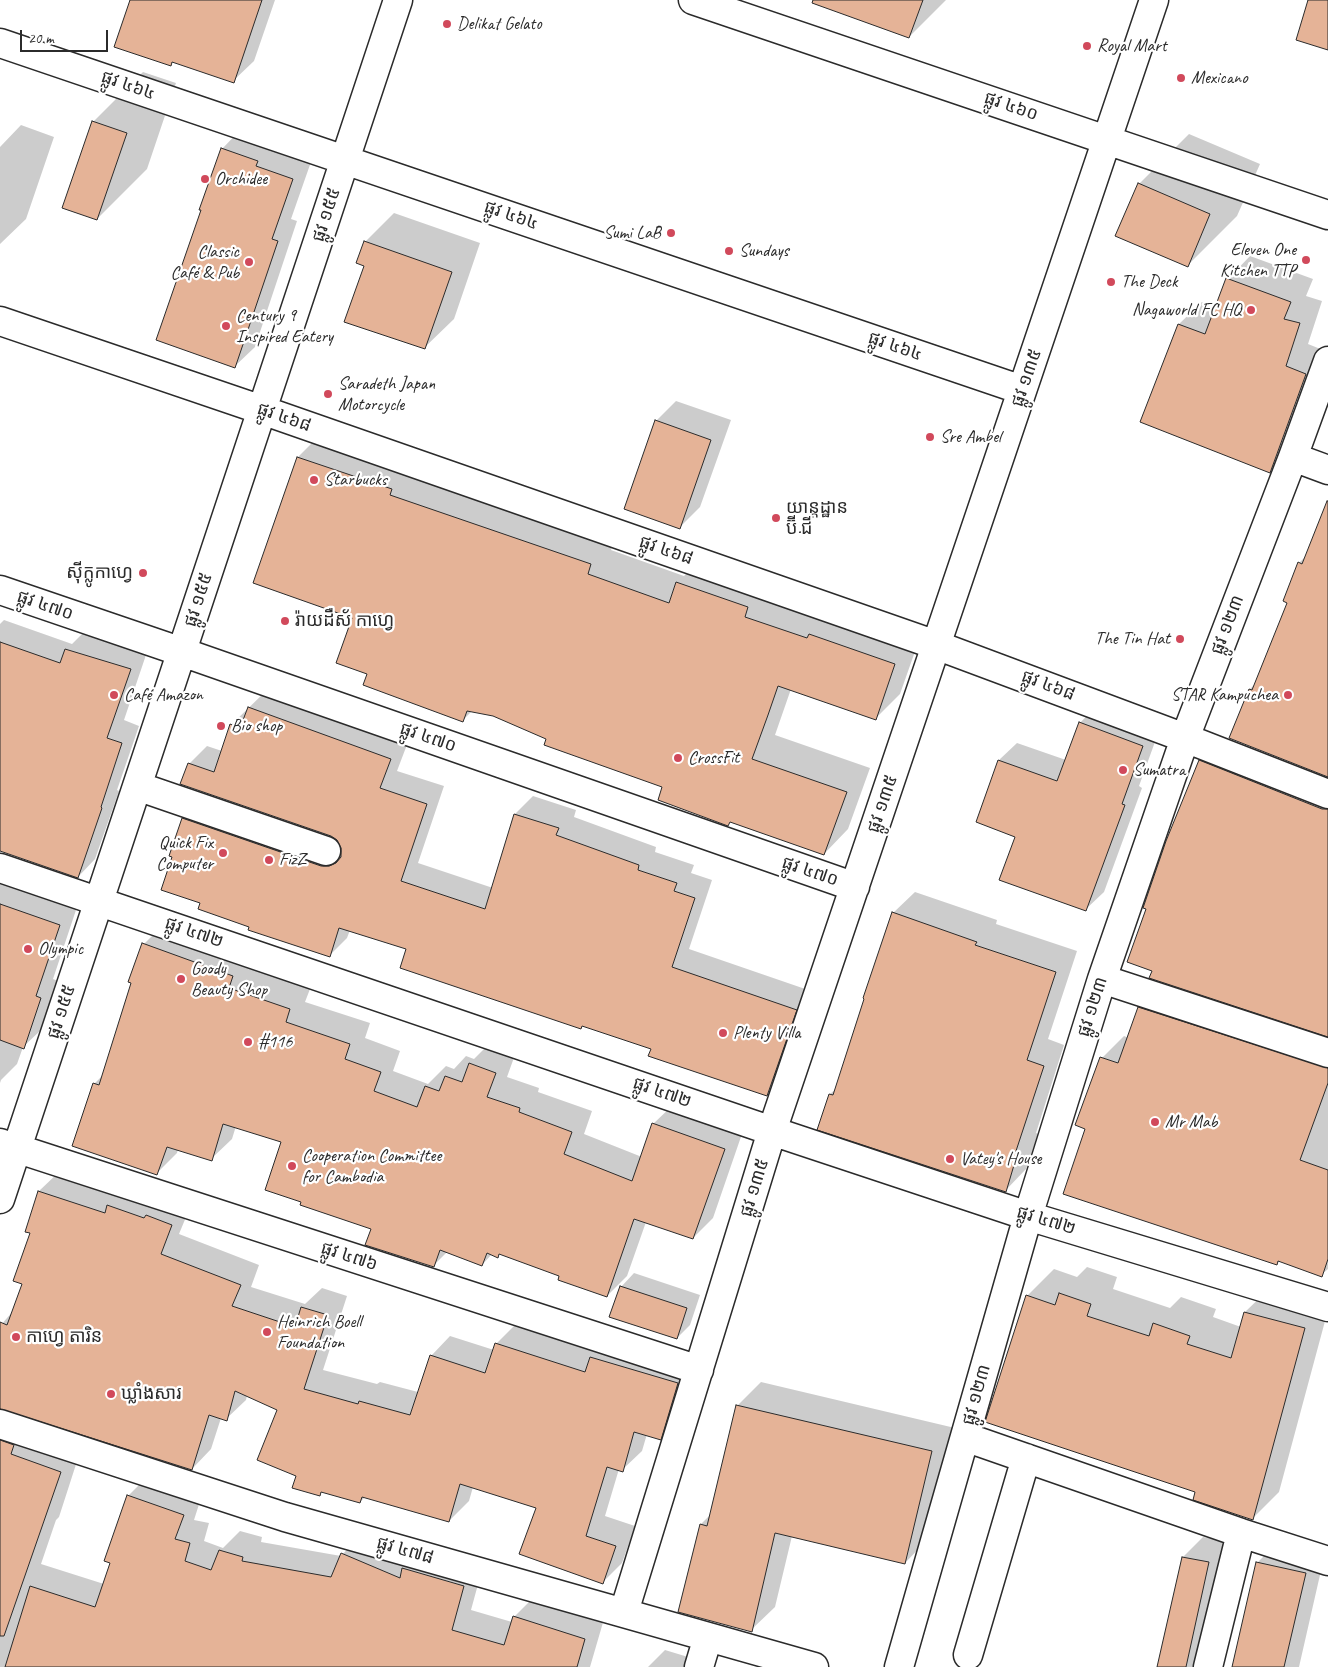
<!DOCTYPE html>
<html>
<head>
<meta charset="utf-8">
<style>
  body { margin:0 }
  #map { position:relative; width:1328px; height:1667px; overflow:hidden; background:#fff; font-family:Caveat,sans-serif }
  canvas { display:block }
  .scale { position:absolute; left:20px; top:30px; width:88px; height:22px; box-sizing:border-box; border:2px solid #2b2b2b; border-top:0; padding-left:6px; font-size:15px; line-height:18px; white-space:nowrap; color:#2b2b2b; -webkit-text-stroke:4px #fff; paint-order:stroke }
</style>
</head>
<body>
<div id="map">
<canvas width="1328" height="1667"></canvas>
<div class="scale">20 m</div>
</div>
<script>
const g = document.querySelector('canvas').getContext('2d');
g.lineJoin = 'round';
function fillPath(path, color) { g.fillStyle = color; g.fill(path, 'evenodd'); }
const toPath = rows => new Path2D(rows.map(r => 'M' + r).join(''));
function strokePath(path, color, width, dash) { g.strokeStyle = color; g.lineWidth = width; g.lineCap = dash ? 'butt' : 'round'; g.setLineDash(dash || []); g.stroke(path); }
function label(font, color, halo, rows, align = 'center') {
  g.font = font + ' Caveat,"Noto Sans Khmer",sans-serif'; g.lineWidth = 4.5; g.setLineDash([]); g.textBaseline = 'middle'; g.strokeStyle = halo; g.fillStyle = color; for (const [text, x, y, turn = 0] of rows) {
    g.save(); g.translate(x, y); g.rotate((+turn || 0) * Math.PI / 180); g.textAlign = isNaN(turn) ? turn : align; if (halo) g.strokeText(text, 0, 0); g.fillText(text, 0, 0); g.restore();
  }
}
const shadow = toPath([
  [131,0,275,0,254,61,233,81,174,61,171,64],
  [852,0,946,0,909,37],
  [143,72,176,83,147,169,97,219,93,122],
  [21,125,54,137,26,219,0,244,0,147],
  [242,128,312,159,291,219,297,221,255,347,234,367,222,149],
  [1189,134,1260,164,1237,216,1187,266,1139,184],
  [394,213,480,243,454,319,424,348,365,265,365,242],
  [1250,256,1313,279,1306,296,1322,301,1308,344,1328,352,1292,449,1270,471,1142,421,1179,324,1202,302,1217,308,1228,279],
  [676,401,731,420,700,507,680,527,656,421],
  [322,433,614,540,611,550,684,576,701,559,919,640,900,694,876,718,791,689,775,735,870,768,848,829,824,854,493,715,472,711,462,721,369,673,354,617,298,457],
  [1328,511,1328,776,1250,689,1256,683,1288,602,1299,563,1307,555],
  [4,620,72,644,84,632,147,652,124,720,139,726,117,790,119,791,95,859,78,877,0,850,0,624],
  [267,690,408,742,397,771,444,786,418,863,493,888,515,814,533,796,576,810,574,817,656,847,655,852,694,865,691,873,712,880,689,949,814,992,785,1077,767,1095,408,949,350,930,347,938,329,956,250,926,201,903,173,856,183,819,201,801,343,849,339,840,332,835,189,764,207,746,222,751,231,725],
  [1097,705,1160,728,1139,786,1142,788,1104,892,1086,909,1016,836,977,822,999,760,1017,743,1066,760,1080,723],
  [1222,739,1328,780,1328,1035,1153,970,1200,761],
  [0,881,77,907,53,979,58,981,41,1030,23,1047,17,1064,1,1080,0,1083],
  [915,892,997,920,996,924,1077,951,1048,1039,1064,1045,1036,1133,1038,1134,1026,1169,1005,1191,819,1129,830,1094,837,1088,893,913],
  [164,924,253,955,248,968,310,989,305,1002,370,1023,365,1038,400,1051,393,1071,428,1084,446,1066,454,1069,466,1056,474,1059,490,1043,516,1052,507,1077,539,1088,538,1092,592,1111,584,1134,642,1157,653,1124,674,1104,744,1128,713,1218,693,1238,646,1222,627,1276,607,1296,561,1275,500,1253,497,1256,492,1254,482,1265,447,1252,433,1266,372,1228,303,1201,282,1141,236,1126,232,1139,211,1159,178,1149,177,1153,157,1173,94,1084,104,1074,144,944],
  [1161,986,1328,1041,1328,1269,1321,1275,1280,1260,1277,1264,1086,1128,1102,1058,1124,1036,1129,1038,1139,1008],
  [59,1172,191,1205,179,1234,259,1265,251,1287,305,1304,322,1288,347,1296,323,1370,377,1384,380,1382,418,1392,431,1356,450,1336,494,1350,496,1344,516,1324,697,1364,680,1418,660,1438,647,1434,642,1451,622,1470,619,1469,605,1516,635,1526,622,1563,603,1582,537,1508,473,1487,469,1501,449,1521,365,1497,360,1502,322,1491,319,1495,297,1475,279,1410,247,1395,246,1400,226,1419,221,1418,211,1449,192,1469,4,1408,8,1415,80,1452,59,1517,56,1520,41,1564,104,1584,111,1563,128,1496,148,1476,202,1495,194,1520,209,1523,204,1541,223,1548,240,1531,262,1537,261,1542,341,1556,362,1534,483,1566,471,1610,512,1622,514,1617,534,1597,604,1619,590,1667,0,1667,0,1326,14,1310,24,1283,39,1191],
  [1087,1267,1117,1277,1113,1289,1170,1308,1181,1297,1216,1309,1213,1317,1241,1327,1245,1312,1272,1286,1328,1310,1279,1492,1253,1518,1197,1491,1027,1296,1054,1269,1077,1277],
  [634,1273,700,1295,690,1325,677,1338,621,1287],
  [761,1382,955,1428,928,1539,905,1563,792,1536,775,1607,751,1630,701,1524,712,1513,738,1405],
  [1203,1537,1229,1542,1201,1667,1158,1667,1183,1557],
  [1278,1542,1325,1553,1299,1667,1233,1667,1258,1562],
  [665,1650,698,1660,696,1667,648,1667]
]);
const building = toPath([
  [130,0,262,0,234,83,172,62,171,66,114,47,130,0],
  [813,0,923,0,909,38,812,3,813,0],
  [1308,0,1328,0,1328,50,1296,40,1308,0],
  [92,121,127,133,97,220,62,208,92,121],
  [221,148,258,161,256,166,293,179,272,239,278,241,235,368,156,340,201,210,199,210,221,148],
  [1138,183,1210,214,1188,267,1115,236,1138,183],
  [364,241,452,272,425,349,344,322,364,266,356,263,364,241],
  [1226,278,1291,302,1284,319,1300,323,1286,366,1306,374,1270,473,1140,422,1178,324,1205,334,1226,278],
  [655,420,711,440,680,529,624,509,655,420],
  [297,457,392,489,390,495,591,564,588,574,669,603,676,582,748,607,745,617,807,638,809,634,895,664,876,720,778,686,768,715,752,759,847,792,824,855,730,822,728,826,658,800,662,787,544,745,546,739,493,716,467,711,463,722,363,685,367,674,336,663,352,618,253,583,297,457],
  [1327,501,1328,501,1328,777,1229,738,1249,689,1252,690,1287,603,1283,601,1298,562,1302,564,1327,501],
  [0,642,60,663,65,649,131,669,107,738,122,743,101,807,102,808,78,878,0,851,0,642],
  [248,707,391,759,380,788,427,804,401,881,485,909,514,814,559,828,556,835,639,865,638,870,677,883,674,891,695,898,672,967,797,1010,767,1096,648,1056,651,1049,582,1026,581,1029,400,968,406,949,339,928,330,957,248,930,249,927,198,909,200,903,161,890,172,857,169,856,182,818,321,866,329,866,336,863,341,857,341,848,337,840,331,836,180,784,188,763,214,772,230,724,240,728,248,707],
  [1079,722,1143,746,1122,804,1125,805,1086,911,999,880,1015,837,976,822,998,760,1057,781,1079,722],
  [1199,760,1322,809,1328,809,1328,1037,1149,978,1152,971,1127,962,1146,909,1143,908,1166,841,1199,760],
  [0,904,60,925,36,996,41,998,24,1049,0,1040,0,904],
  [892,912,977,942,975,945,1056,972,1027,1060,1044,1066,1015,1154,1017,1155,1006,1192,817,1130,829,1094,833,1095,864,999,863,998,892,912],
  [142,943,233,976,229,988,290,1009,286,1022,350,1044,345,1059,381,1072,374,1091,417,1107,425,1086,439,1091,445,1076,462,1082,469,1063,496,1073,487,1097,520,1108,519,1112,572,1132,564,1154,632,1181,652,1123,725,1149,693,1239,634,1219,607,1297,558,1280,559,1276,499,1254,498,1258,487,1253,482,1266,440,1250,434,1267,365,1245,371,1229,300,1205,301,1202,265,1190,281,1142,223,1124,212,1161,167,1147,157,1175,72,1146,93,1083,99,1085,131,983,128,982,142,943],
  [1138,1007,1328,1068,1328,1083,1300,1160,1328,1170,1328,1259,1322,1277,1278,1261,1277,1265,1063,1194,1085,1129,1075,1125,1100,1057,1118,1063,1138,1007],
  [38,1191,105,1213,107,1205,144,1218,146,1215,172,1225,161,1254,241,1285,232,1306,295,1327,301,1307,328,1315,304,1389,358,1404,359,1401,410,1415,430,1355,485,1373,495,1343,585,1372,590,1357,678,1383,661,1440,634,1432,623,1472,607,1467,586,1536,616,1546,603,1584,519,1554,536,1508,460,1484,449,1522,362,1497,360,1503,321,1492,320,1496,292,1488,296,1476,257,1460,277,1410,235,1391,227,1421,209,1415,192,1470,0,1409,0,1322,7,1325,22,1284,13,1281,30,1233,25,1232,38,1191],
  [620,1286,687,1308,677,1339,609,1317,620,1286],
  [1059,1293,1091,1304,1087,1316,1149,1336,1153,1323,1190,1336,1187,1344,1231,1358,1244,1312,1305,1328,1253,1520,1193,1500,1195,1492,985,1422,1026,1295,1055,1305,1059,1293],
  [736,1405,932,1451,905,1564,775,1533,752,1632,678,1612,700,1524,707,1526,736,1405],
  [0,1440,14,1445,11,1454,61,1472,4,1636,0,1636,0,1440],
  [127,1495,184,1515,175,1539,190,1543,185,1561,211,1570,219,1550,243,1557,242,1561,331,1577,341,1553,400,1578,402,1568,464,1586,452,1630,504,1645,513,1616,585,1639,577,1667,5,1667,30,1586,95,1607,110,1563,104,1561,127,1495],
  [1182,1557,1209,1562,1186,1667,1157,1667,1182,1557],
  [1256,1562,1306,1573,1284,1667,1232,1667,1256,1562]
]);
const minor = toPath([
  [693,0,1328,215],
  [0,43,1022,390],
  [0,321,262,410,936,645,1185,738,1328,794],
  [1293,457,1328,470],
  [0,590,182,652,855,887],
  [137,786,326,851],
  [0,868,772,1131,1028,1216,1328,1307],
  [1102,979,1328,1053],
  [0,1143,699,1370],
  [0,1199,398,0],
  [0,1424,285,1517,814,1667],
  [965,1437,1241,1533,1328,1561],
  [624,1612,772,1131,1154,0],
  [968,1655,1026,1458],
  [699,1667,708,1637],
  [899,1667,1028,1216,1102,979,1185,738,1293,457,1328,361],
  [1208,1667,1241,1533]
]);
const markers = [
  [447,24,5,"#d1495b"],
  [1087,46,5,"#d1495b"],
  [1181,78,5,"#d1495b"],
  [205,179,5,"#d1495b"],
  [671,233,5,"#d1495b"],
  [729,251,5,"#d1495b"],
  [1306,260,5,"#d1495b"],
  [249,262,5,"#d1495b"],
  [1111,282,5,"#d1495b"],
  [1251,310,5,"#d1495b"],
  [226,326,5,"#d1495b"],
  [328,394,5,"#d1495b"],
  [930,437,5,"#d1495b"],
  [314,480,5,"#d1495b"],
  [776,518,5,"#d1495b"],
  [143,573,5,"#d1495b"],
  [285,621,5,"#d1495b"],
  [1180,639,5,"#d1495b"],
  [114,695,5,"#d1495b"],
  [1288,695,5,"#d1495b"],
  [221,726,5,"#d1495b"],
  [678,758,5,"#d1495b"],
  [1123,770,5,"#d1495b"],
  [223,853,5,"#d1495b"],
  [269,860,5,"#d1495b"],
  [28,949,5,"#d1495b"],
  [181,979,5,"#d1495b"],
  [723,1033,5,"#d1495b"],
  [248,1042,5,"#d1495b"],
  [1155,1122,5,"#d1495b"],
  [950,1159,5,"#d1495b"],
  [292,1166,5,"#d1495b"],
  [267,1332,5,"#d1495b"],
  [16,1337,5,"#d1495b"],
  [111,1394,5,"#d1495b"]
];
const poiNames = [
  ["Delikat Gelato",457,24],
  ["Royal Mart",1097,46],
  ["Mexicano",1191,78],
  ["Orchidee",215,179],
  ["Sumi LaB",661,233,"right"],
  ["Eleven One",1296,250,"right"],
  ["Kitchen TTP",1296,271,"right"],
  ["Sundays",739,251],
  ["Classic",239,252,"right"],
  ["Café & Pub",239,273,"right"],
  ["The Deck",1121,282],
  ["Nagaworld FC HQ",1241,310,"right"],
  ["Century 9",236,316],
  ["Inspired Eatery",236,337],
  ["Saradeth Japan",338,384],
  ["Motorcycle",338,405],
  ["Sre Ambel",940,437],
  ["Starbucks",324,480],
  ["យាន្ដដ្ឋាន",786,508],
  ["ប៊ី.ជី",786,529],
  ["ស៊ីក្លូកាហ្វេ",133,573,"right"],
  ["រ៉ាយដឺស័ កាហ្វេ",295,621],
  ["The Tin Hat",1170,639,"right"],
  ["Café Amazon",124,695],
  ["STAR Kampuchea",1278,695,"right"],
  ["Bio shop",231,726],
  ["CrossFit",688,758],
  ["Sumatra",1133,770],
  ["Quick Fix",213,843,"right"],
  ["Computer",213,864,"right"],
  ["FizZ",279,860],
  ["Olympic",38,949],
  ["Goody",191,969],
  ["Beauty Shop",191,990],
  ["Plenty Villa",733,1033],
  ["#116",258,1042],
  ["Mr Mab",1165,1122],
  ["Cooperation Committee",302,1156],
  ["for Cambodia",302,1177],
  ["Vatey's House",960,1159],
  ["Heinrich Boell",277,1322],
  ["Foundation",277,1343],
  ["កាហ្វេ តារិន",26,1337],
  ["ឃ្លាំងសារ",121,1394]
];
const streetNames = [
  ["ផ្លូវ ៤៦៤",128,86,19],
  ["ផ្លូវ ៤៦០",1011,107,19],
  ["ផ្លូវ ១៥៥",327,215,-72],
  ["ផ្លូវ ៤៦៤",511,216,19],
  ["ផ្លូវ ៤៦៤",895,347,19],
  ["ផ្លូវ ១៣៥",1027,378,-71],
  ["ផ្លូវ ៤៦៨",284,418,19],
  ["ផ្លូវ ៤៦៨",666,551,19],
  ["ផ្លូវ ១៥៥",199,600,-72],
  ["ផ្លូវ ៤៧០",45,606,19],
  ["ផ្លូវ ១២៣",1228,625,-69],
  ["ផ្លូវ ៤៦៨",1048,686,21],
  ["ផ្លូវ ៤៧០",428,738,19],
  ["ផ្លូវ ១៣៥",883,804,-71],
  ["ផ្លូវ ៤៧០",810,872,19],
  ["ផ្លូវ ៤៧២",194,933,19],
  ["ផ្លូវ ១២៣",1093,1007,-72],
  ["ផ្លូវ ១៥៥",62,1012,-72],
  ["ផ្លូវ ៤៧២",662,1093,19],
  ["ផ្លូវ ១៣៥",755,1188,-73],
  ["ផ្លូវ ៤៧២",1046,1221,17],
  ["ផ្លូវ ៤៧៦",349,1257,18],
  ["ផ្លូវ ១២៣",977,1395,-74],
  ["ផ្លូវ ៤៧៨",405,1551,16]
];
fillPath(shadow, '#0003');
fillPath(building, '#e5b397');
strokePath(building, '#2b2b2b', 1);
strokePath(minor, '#2b2b2b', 31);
strokePath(minor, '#fff', 28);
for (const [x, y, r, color] of markers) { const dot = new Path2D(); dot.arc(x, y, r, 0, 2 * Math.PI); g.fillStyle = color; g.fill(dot); strokePath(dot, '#fff', 2); }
label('18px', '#2b2b2b', '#fff', poiNames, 'left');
label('18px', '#2b2b2b', '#fff', streetNames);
</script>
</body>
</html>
